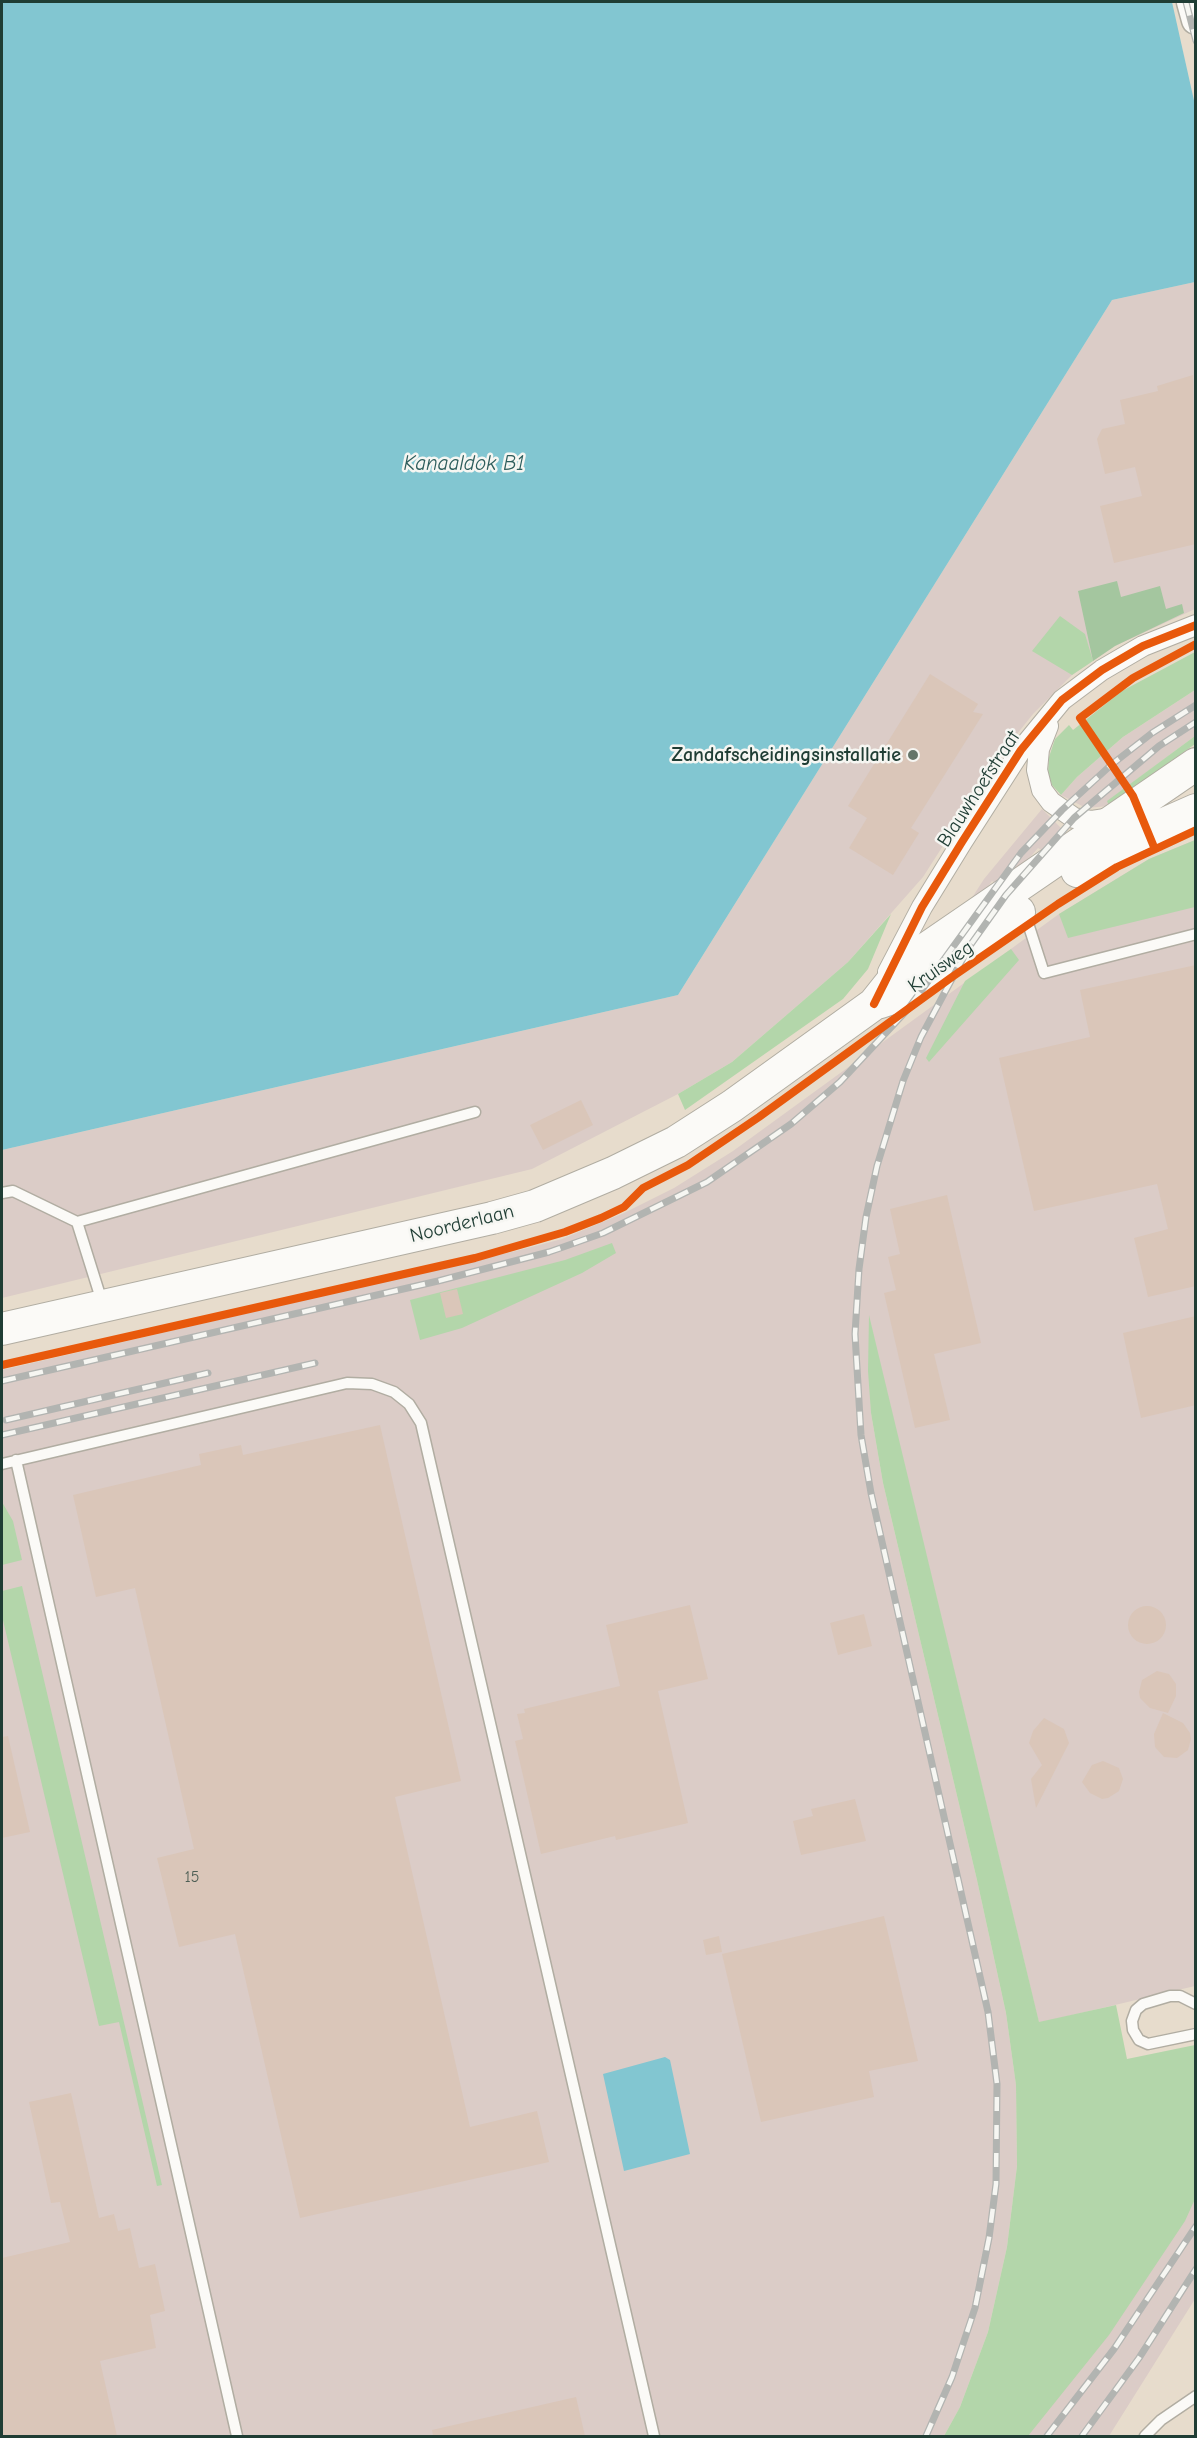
<!DOCTYPE html>
<html>
<head>
<meta charset="utf-8">
<style>
  body { margin:0 }
  #map { position:relative; width:1197px; height:2438px; overflow:hidden; background:#e7dccc; font-family:"Comic Neue",sans-serif }
  canvas { display:block }
  .frame { position:absolute; inset:0; border:3px solid #1f3d34; pointer-events:none }
</style>
</head>
<body>
<div id="map">
<canvas width="1197" height="2438"></canvas>
<div class="frame"></div>
</div>
<script>
const g = document.querySelector('canvas').getContext('2d');
g.lineJoin = 'round';
function fillPath(path, color) { g.fillStyle = color; g.fill(path, 'evenodd'); }
const toPath = rows => new Path2D(rows.map(r => 'M' + r).join(''));
function strokePath(path, color, width, dash) { g.strokeStyle = color; g.lineWidth = width; g.lineCap = dash ? 'butt' : 'round'; g.setLineDash(dash || []); g.stroke(path); }
function label(font, color, halo, rows, align = 'center') {
  g.font = font + ' "Comic Neue",sans-serif'; g.lineWidth = 5; g.setLineDash([]); g.textBaseline = 'middle'; g.strokeStyle = halo; g.fillStyle = color; for (const [text, x, y, turn = 0] of rows) {
    g.save(); g.translate(x, y); g.rotate((+turn || 0) * Math.PI / 180); g.textAlign = isNaN(turn) ? turn : align; if (halo) g.strokeText(text, 0, 0); g.fillText(text, 0, 0); g.restore();
  }
}
const industrial = toPath([
  [1195,282,1195,609,1115,646,1072,675,1033,714,1005,749,923,877,848,962,732,1062,678,1094,532,1169,2,1298,2,1150,678,995,1112,300],
  [1195,690,1195,736,1108,801,1109,806,1086,808,1061,795,1077,777,1123,737],
  [1042,809,1066,833,1057,844,1045,852,1038,848,1020,869,999,885,992,881,976,904,961,915,984,879],
  [1195,840,1195,1986,1039,2023,869,1318,871,1413,883,1483,977,1880,1006,2013,1016,2085,1017,2166,1007,2247,988,2332,960,2407,944,2436,2,2436,2,1370,516,1251,562,1239,624,1213,674,1188,733,1151,1059,914,1149,859],
  [1195,2151,1195,2299,1109,2436,1002,2436]
]);
const green = toPath([
  [1060,616,1085,634,1093,661,1072,675,1032,651],
  [1195,652,1195,690,1123,737,1077,777,1061,795,1052,785,1048,773,1049,757,1055,739,1069,725,1073,730,1122,691],
  [1195,736,1195,744,1109,806,1107,801],
  [1195,840,1195,907,1068,938,1059,914,1149,859],
  [891,914,868,969,843,999,685,1110,678,1094,732,1062,848,962],
  [1011,949,1019,960,929,1062,926,1058,965,981],
  [612,1243,616,1253,582,1273,462,1328,420,1340,410,1300,565,1260],
  [869,1315,1039,2022,1116,2005,1127,2059,1195,2045,1195,2199,1185,2221,1109,2335,1028,2436,944,2436,960,2407,988,2332,1007,2247,1017,2166,1016,2085,1006,2013,977,1880,883,1483,871,1413,868,1371],
  [2,1502,13,1521,22,1560,2,1565],
  [22,1586,162,2185,157,2186,119,2022,99,2026,2,1616,2,1591]
]);
const forest = toPath([
  [1117,581,1121,597,1160,586,1166,609,1182,604,1184,613,1115,646,1093,661,1078,591]
]);
const water = toPath([
  [2,2,1195,2,1195,282,1112,300,678,995,2,1150],
  [665,2057,670,2060,690,2154,624,2171,603,2074]
]);
const pier = toPath([
  [1172,2,1195,2,1195,105]
]);
const building = toPath([
  [1193,375,1196,544,1114,563,1100,506,1142,496,1135,467,1105,474,1097,439,1102,429,1125,424,1120,400,1158,391,1157,386],
  [930,674,978,704,973,712,983,714,911,828,919,833,893,875,849,848,867,818,848,806],
  [1196,965,1196,1286,1148,1297,1134,1238,1168,1229,1157,1184,1034,1211,999,1058,1090,1037,1080,990],
  [581,1100,593,1125,543,1150,530,1125],
  [947,1195,981,1343,934,1354,950,1420,915,1428,884,1293,896,1290,888,1257,900,1254,890,1209],
  [457,1289,463,1314,446,1318,440,1293],
  [1196,1316,1196,1405,1141,1418,1123,1333],
  [380,1425,461,1781,395,1797,470,2127,537,2111,549,2162,300,2218,235,1934,179,1947,157,1858,194,1849,135,1588,96,1597,73,1495,201,1465,199,1454,241,1445,243,1455],
  [690,1605,708,1679,658,1691,688,1823,616,1840,615,1836,541,1854,515,1741,523,1739,517,1714,525,1713,524,1709,620,1686,606,1625],
  '1128 1625a19 19 0 1 1 38 0a19 19 0 1 1-38 0Z',
  [864,1614,872,1646,838,1655,830,1623],
  [1157,1671,1169,1674,1176,1684,1176,1696,1168,1713,1150,1708,1140,1698,1139,1692,1142,1680],
  [1163,1713,1183,1723,1190,1733,1191,1739,1188,1750,1177,1758,1164,1757,1155,1747,1154,1734],
  [1044,1718,1064,1729,1069,1743,1036,1808,1031,1779,1042,1765,1029,1743,1033,1731],
  [8,1736,30,1832,2,1838,2,1737],
  [1103,1761,1119,1768,1123,1779,1119,1791,1108,1798,1102,1799,1090,1793,1082,1782,1092,1765],
  [855,1799,866,1841,801,1855,793,1821,813,1816,811,1809],
  [884,1916,918,2061,869,2071,874,2097,761,2122,722,1954],
  [719,1936,722,1952,706,1955,703,1940],
  [71,2093,99,2218,114,2214,118,2231,130,2228,139,2268,155,2264,165,2311,150,2315,156,2348,100,2361,117,2436,2,2436,2,2258,70,2242,60,2202,51,2203,29,2102],
  [576,2397,585,2436,433,2436,432,2430]
]);
const lane = toPath([
  [1024,911,1044,973,1196,934],
  [2,1193,13,1191,77,1222],
  [103,1305,77,1222,475,1112],
  [16,1460,237,2436],
  [2,1464,347,1383,372,1384,394,1392,409,1404,421,1423,654,2436],
  [1196,2004,1180,1996,1170,1996,1143,2004,1136,2010,1132,2021,1133,2030,1139,2040,1148,2044,1196,2034],
  [1145,2436,1161,2420,1196,2396]
]);
const street = toPath([
  [1048,726,1039,749,1037,770,1042,790,1051,802,1074,818,1092,821,1112,818],
  [888,972,922,907,962,842,1021,750,1062,700,1102,670,1143,646,1196,625]
]);
const secondary = toPath([
  [1191,2,1196,20]
]);
const primary = toPath([
  [1077,871,1137,836,1196,810],
  [880,1002,904,994,1019,912],
  [2,1329,492,1218,535,1206,613,1173,676,1142,732,1106,874,1004,905,965,926,949,1196,764]
]);
const rail = toPath([
  [1186,2,1196,41],
  [2,1381,438,1281,549,1252,603,1233,707,1182,791,1124,840,1082,908,1009,1021,853,1062,810,1111,765,1152,733,1196,705],
  [6,1420,208,1373],
  [2,1435,315,1363],
  [926,2436,952,2377,975,2308,989,2238,996,2184,997,2084,988,2012,871,1493,861,1435,855,1334,859,1269,866,1217,877,1166,903,1081,921,1037,969,947,1006,895,1074,818,1159,746,1196,722],
  [1047,2436,1114,2349,1196,2226],
  [1082,2436,1139,2358,1196,2269]
]);
const cycleway = toPath([
  [1154,847,1133,796,1080,718,1133,678,1196,644],
  [874,1004,922,907,962,842,1021,750,1062,700,1102,670,1143,646,1196,625],
  [2,1365,475,1258,565,1232,601,1218,624,1207,643,1188,688,1165,759,1117,952,977,1058,904,1117,867,1196,830]
]);
const markers = [
  [913,755,6,"#657569"]
];
const numberNames = [
  ["15",192,1877]
];
const poiNames = [
  ["Zandafscheidingsinstallatie",901,755]
];
const streetNames = [
  ["Blauwhoefstraat",979,789,-57],
  ["Kruisweg",941,967,-35],
  ["Noorderlaan",462,1224,-14]
];
const waterNames = [
  ["Kanaaldok B1",464,464]
];
fillPath(industrial, '#dbccc7');
fillPath(green, '#b3d6aa');
fillPath(forest, '#a4c69f');
fillPath(water, '#82c6d1');
fillPath(pier, '#e7dccc');
fillPath(building, '#dac6b9');
strokePath(lane, '#b1ada2', 13);
strokePath(street, '#b1ada2', 22);
strokePath(secondary, '#b1ada2', 31);
strokePath(primary, '#b1ada2', 34);
strokePath(lane, '#fbfaf7', 10);
strokePath(street, '#fbfaf7', 20);
strokePath(secondary, '#fbfaf7', 28);
strokePath(primary, '#fbfaf7', 32);
strokePath(rail, '#b2b4b1', 7);
strokePath(rail, '#f6f6f2', 4.5, [14]);
strokePath(cycleway, '#e8590c', 8);
for (const [x, y, r, color] of markers) { const dot = new Path2D(); dot.arc(x, y, r, 0, 2 * Math.PI); g.fillStyle = color; g.fill(dot); strokePath(dot, '#f6f6f2', 2); }
label('16px', '#4e5f55', null, numberNames);
label('bold 20px', '#1f3d34', '#f6f6f2', poiNames, 'right');
label('20px', '#1f3d34', '#f6f6f2', streetNames);
label('italic 21px', '#2d5d5c', '#f6f6f2', waterNames);
</script>
</body>
</html>
